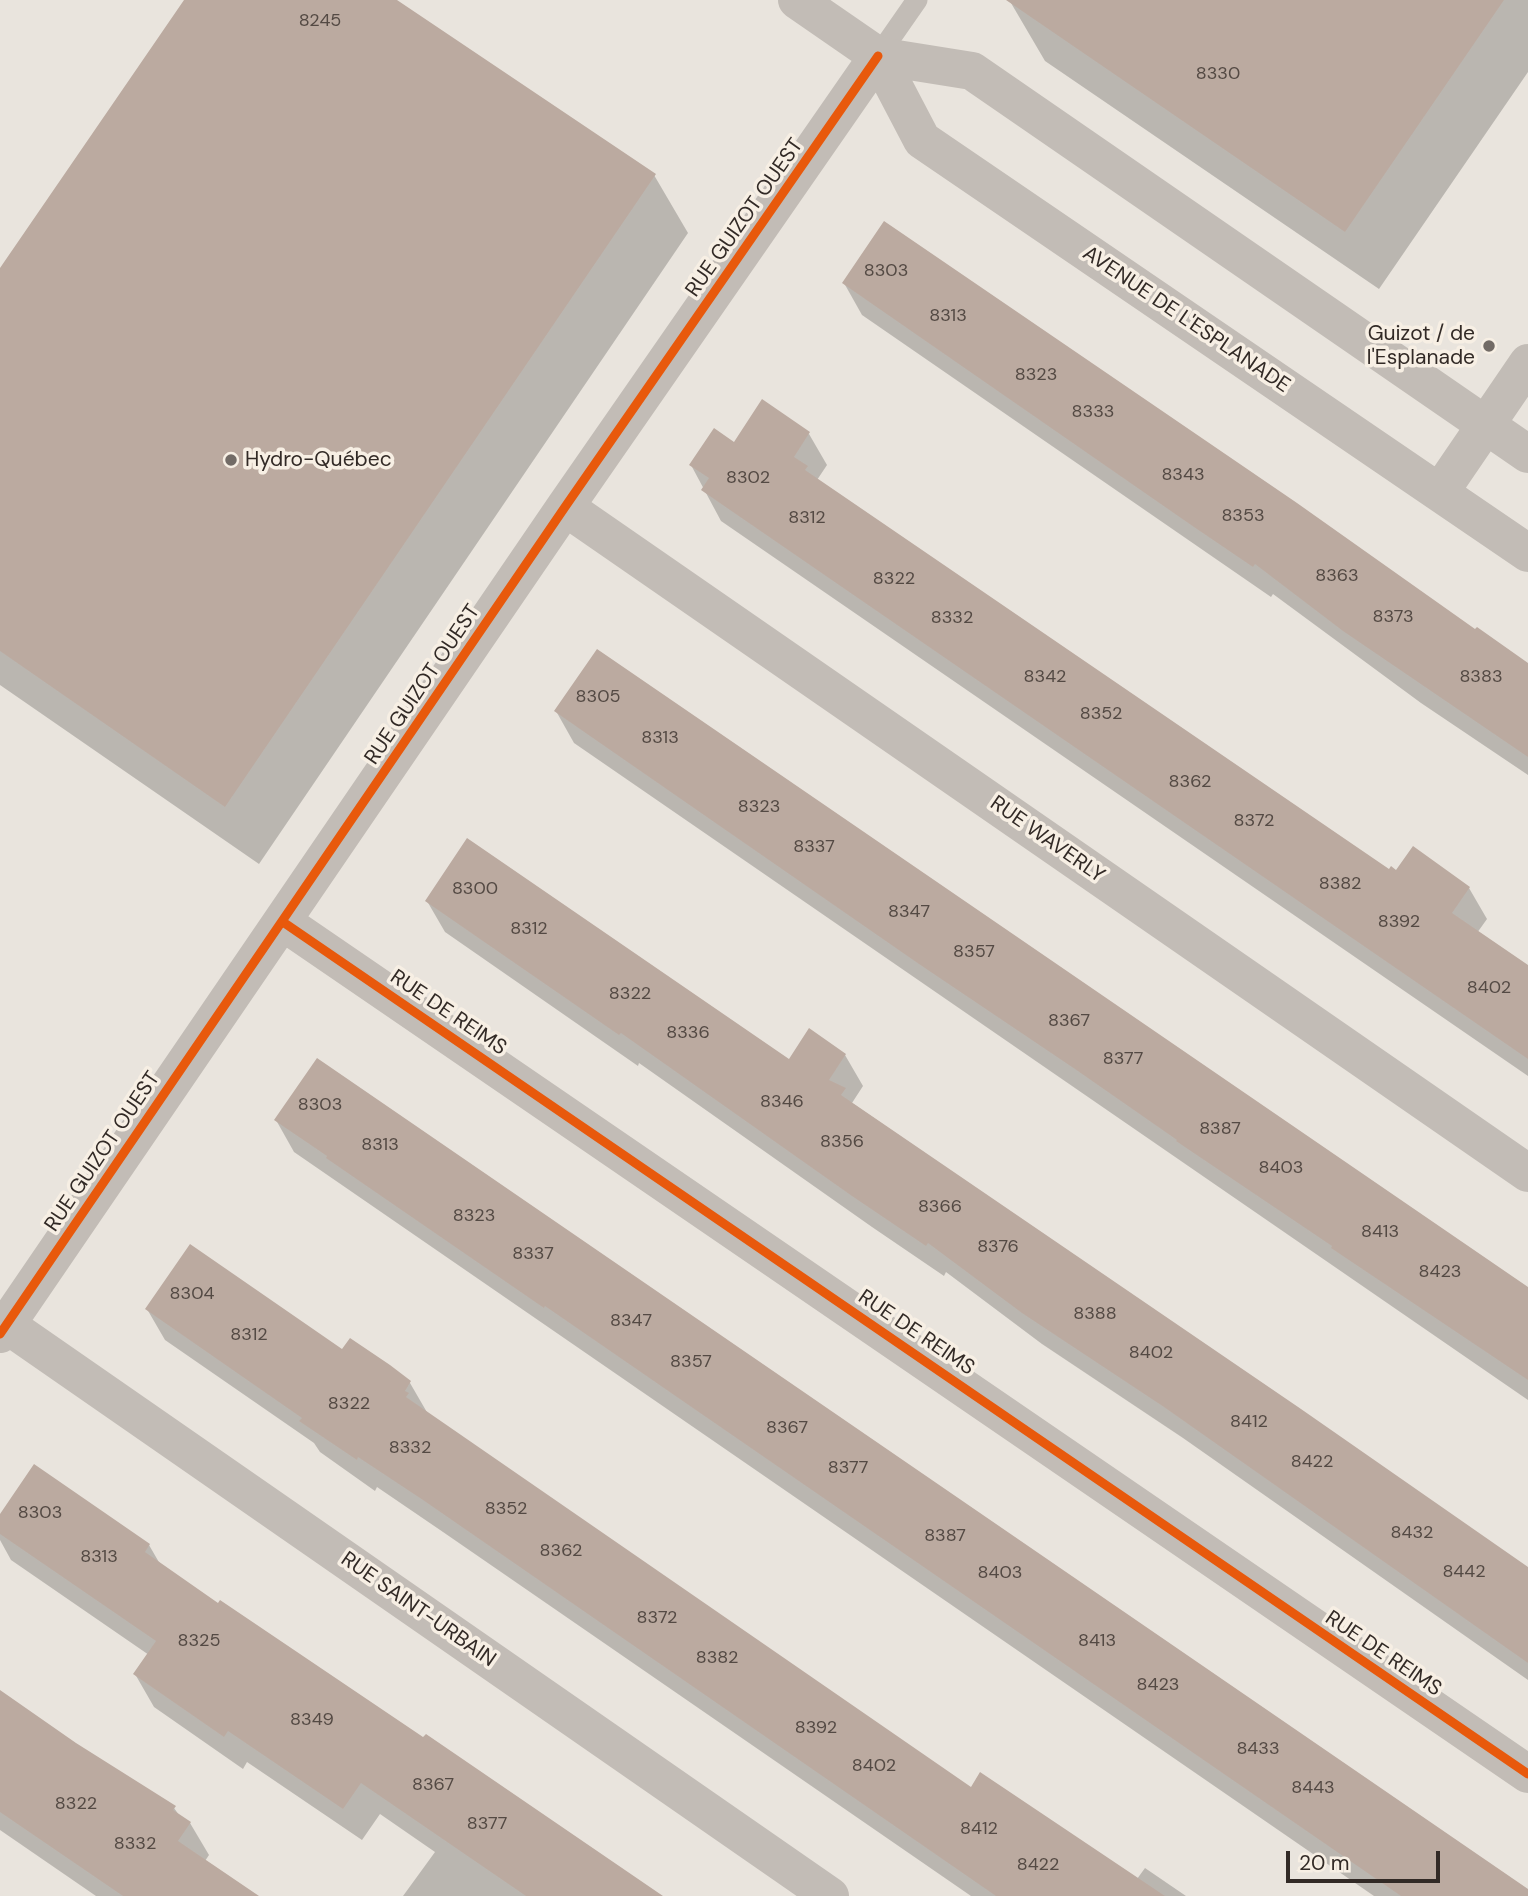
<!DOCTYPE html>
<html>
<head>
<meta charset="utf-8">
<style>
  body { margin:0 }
  #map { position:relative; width:1528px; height:1896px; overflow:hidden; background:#e9e4dd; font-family:"DM Sans",sans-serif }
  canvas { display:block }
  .scale { position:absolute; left:1286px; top:1851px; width:154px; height:32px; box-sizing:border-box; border:4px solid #322a26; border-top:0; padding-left:9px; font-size:21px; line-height:24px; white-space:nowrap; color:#322a26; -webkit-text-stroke:5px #f7efe4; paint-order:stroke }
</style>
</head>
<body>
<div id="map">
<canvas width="1528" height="1896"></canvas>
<div class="scale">20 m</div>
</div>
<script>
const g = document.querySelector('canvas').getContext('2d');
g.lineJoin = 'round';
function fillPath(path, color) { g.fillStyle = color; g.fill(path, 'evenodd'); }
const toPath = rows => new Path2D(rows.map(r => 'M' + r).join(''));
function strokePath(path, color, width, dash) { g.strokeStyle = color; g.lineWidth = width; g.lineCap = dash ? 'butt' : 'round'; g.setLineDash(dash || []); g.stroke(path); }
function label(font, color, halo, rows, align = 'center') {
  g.font = font + ' "DM Sans",sans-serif'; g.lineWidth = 7; g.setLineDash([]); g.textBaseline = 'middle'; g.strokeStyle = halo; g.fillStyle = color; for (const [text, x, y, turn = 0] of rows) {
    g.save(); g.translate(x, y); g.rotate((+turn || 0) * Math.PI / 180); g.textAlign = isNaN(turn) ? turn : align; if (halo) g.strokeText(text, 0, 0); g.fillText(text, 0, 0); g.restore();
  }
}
const shadow = toPath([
  [186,0,394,0,654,175,688,233,259,864,0,685,0,271],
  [1013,0,1528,0,1528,72,1379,289,1045,61,1011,3],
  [844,283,1476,631,1528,664,1528,775,1421,703,1273,594,1271,597,862,315],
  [809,434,827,465,817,480,1389,872,1469,888,1487,919,1477,933,1528,967,1528,1076,721,521,691,465,734,444],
  [556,711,1528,1289,1528,1400,574,743],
  [427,901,790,1062,845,1055,863,1086,852,1103,1528,1568,1528,1680,1183,1438,1042,1344,946,1272,944,1276,872,1227,639,1063,638,1066,445,932],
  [276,1120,1528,1891,1528,1896,1374,1896,294,1152],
  [147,1309,343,1351,410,1383,428,1414,971,1789,1137,1879,1145,1868,1186,1896,971,1896,443,1532,377,1487,375,1491,320,1452,314,1443,165,1340],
  [0,1517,149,1545,160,1564,219,1605,659,1896,403,1896,435,1852,380,1814,362,1840,247,1762,243,1769,154,1707,135,1674,149,1655,11,1560,0,1540],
  [0,1692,75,1744,174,1808,179,1815,190,1823,209,1855,205,1861,255,1896,96,1896,0,1830]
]);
const building = toPath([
  [184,0,397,0,656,174,225,807,0,651,0,268],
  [1006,0,1504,0,1345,232],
  [884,221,1297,503,1475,629,1477,627,1528,663,1528,757,1343,631,1255,564,1253,567,1194,527,842,283],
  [762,399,810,432,794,457,808,466,805,470,1389,869,1391,866,1396,870,1413,846,1470,887,1452,913,1528,965,1528,1059,701,490,709,478,689,465,714,428,734,442],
  [597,649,1528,1287,1528,1380,1331,1248,1332,1246,1176,1141,1177,1140,1075,1069,919,964,554,711],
  [467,838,789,1059,809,1028,846,1054,829,1080,846,1088,841,1095,1301,1409,1528,1567,1528,1663,1164,1407,1022,1313,928,1243,926,1246,852,1196,621,1033,619,1035,425,901],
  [317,1058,1528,1889,1528,1896,1401,1896,545,1306,544,1308,326,1158,327,1156,274,1120],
  [190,1244,342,1349,350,1338,390,1365,411,1381,405,1391,409,1393,406,1397,971,1787,980,1772,1165,1896,996,1896,423,1500,358,1457,357,1460,299,1421,302,1418,145,1309],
  [34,1464,150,1544,145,1552,218,1603,220,1600,423,1737,426,1734,663,1896,526,1896,361,1783,343,1809,228,1731,224,1737,133,1674,156,1641,0,1534,0,1514],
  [0,1690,76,1743,176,1806,173,1810,191,1822,178,1841,259,1896,123,1896,0,1812]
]);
const lane = toPath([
  [878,56,917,0]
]);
const street = toPath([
  [797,0,878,56,972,71,1528,454],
  [878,56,922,140,1528,553],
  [1440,492,1528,363],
  [565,507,1528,1173],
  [283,922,1528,1774],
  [7,1325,830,1896],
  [0,1334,565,507,878,56]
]);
const cycleway = toPath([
  [283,922,1528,1774],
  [0,1334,565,507,878,56]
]);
const markers = [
  [1489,346,7,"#726b66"],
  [231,460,7,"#726b66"]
];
const numberNames = [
  ["8245",320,21],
  ["8330",1218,74],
  ["8303",886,271],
  ["8313",948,316],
  ["8323",1036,375],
  ["8333",1093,412],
  ["8343",1183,475],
  ["8302",748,478],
  ["8353",1243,516],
  ["8312",807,518],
  ["8363",1337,576],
  ["8322",894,579],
  ["8373",1393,617],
  ["8332",952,618],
  ["8342",1045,677],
  ["8383",1481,677],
  ["8305",598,697],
  ["8352",1101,714],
  ["8313",660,738],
  ["8362",1190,782],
  ["8323",759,807],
  ["8372",1254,821],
  ["8337",814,847],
  ["8382",1340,884],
  ["8300",475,889],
  ["8347",909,912],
  ["8392",1399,922],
  ["8312",529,929],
  ["8357",974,952],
  ["8402",1489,988],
  ["8322",630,994],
  ["8367",1069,1021],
  ["8336",688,1033],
  ["8377",1123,1059],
  ["8346",782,1102],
  ["8303",320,1105],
  ["8387",1220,1129],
  ["8356",842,1142],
  ["8313",380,1145],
  ["8403",1281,1168],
  ["8366",940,1207],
  ["8323",474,1216],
  ["8413",1380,1232],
  ["8376",998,1247],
  ["8337",533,1254],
  ["8423",1440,1272],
  ["8304",192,1294],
  ["8388",1095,1314],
  ["8347",631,1321],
  ["8312",249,1335],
  ["8402",1151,1353],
  ["8357",691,1362],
  ["8322",349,1404],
  ["8412",1249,1422],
  ["8367",787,1428],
  ["8332",410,1448],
  ["8422",1312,1462],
  ["8377",848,1468],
  ["8352",506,1509],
  ["8303",40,1513],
  ["8432",1412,1533],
  ["8387",945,1536],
  ["8362",561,1551],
  ["8313",99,1557],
  ["8442",1464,1572],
  ["8403",1000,1573],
  ["8372",657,1618],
  ["8325",199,1641],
  ["8413",1097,1641],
  ["8382",717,1658],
  ["8423",1158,1685],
  ["8349",312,1720],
  ["8392",816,1728],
  ["8433",1258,1749],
  ["8402",874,1766],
  ["8367",433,1785],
  ["8443",1313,1788],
  ["8322",76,1804],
  ["8377",487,1824],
  ["8412",979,1829],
  ["8332",135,1844],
  ["8422",1038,1865]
];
const streetNames = [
  ["RUE GUIZOT OUEST",745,218,-55],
  ["AVENUE DE L'ESPLANADE",1186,320,34],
  ["RUE GUIZOT OUEST",423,685,-56],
  ["RUE WAVERLY",1047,840,35],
  ["RUE DE REIMS",448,1013,34],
  ["RUE GUIZOT OUEST",103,1152,-56],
  ["RUE DE REIMS",916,1333,34],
  ["RUE SAINT-URBAIN",418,1610,35],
  ["RUE DE REIMS",1383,1654,34]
];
const poiNames = [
  ["Guizot / de",1475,334],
  ["l'Esplanade",1475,358],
  ["Hydro-Québec",245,460,"left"]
];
fillPath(shadow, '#0003');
fillPath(building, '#bbaaa0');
strokePath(lane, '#c2bcb6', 21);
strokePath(street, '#c2bcb6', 38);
strokePath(cycleway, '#e8590c', 9);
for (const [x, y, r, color] of markers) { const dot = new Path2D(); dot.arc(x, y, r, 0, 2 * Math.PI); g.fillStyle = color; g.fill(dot); strokePath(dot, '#f7efe4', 2.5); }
label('18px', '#544a44', null, numberNames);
label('21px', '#322a26', '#f7efe4', streetNames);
label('21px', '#322a26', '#f7efe4', poiNames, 'right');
</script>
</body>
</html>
